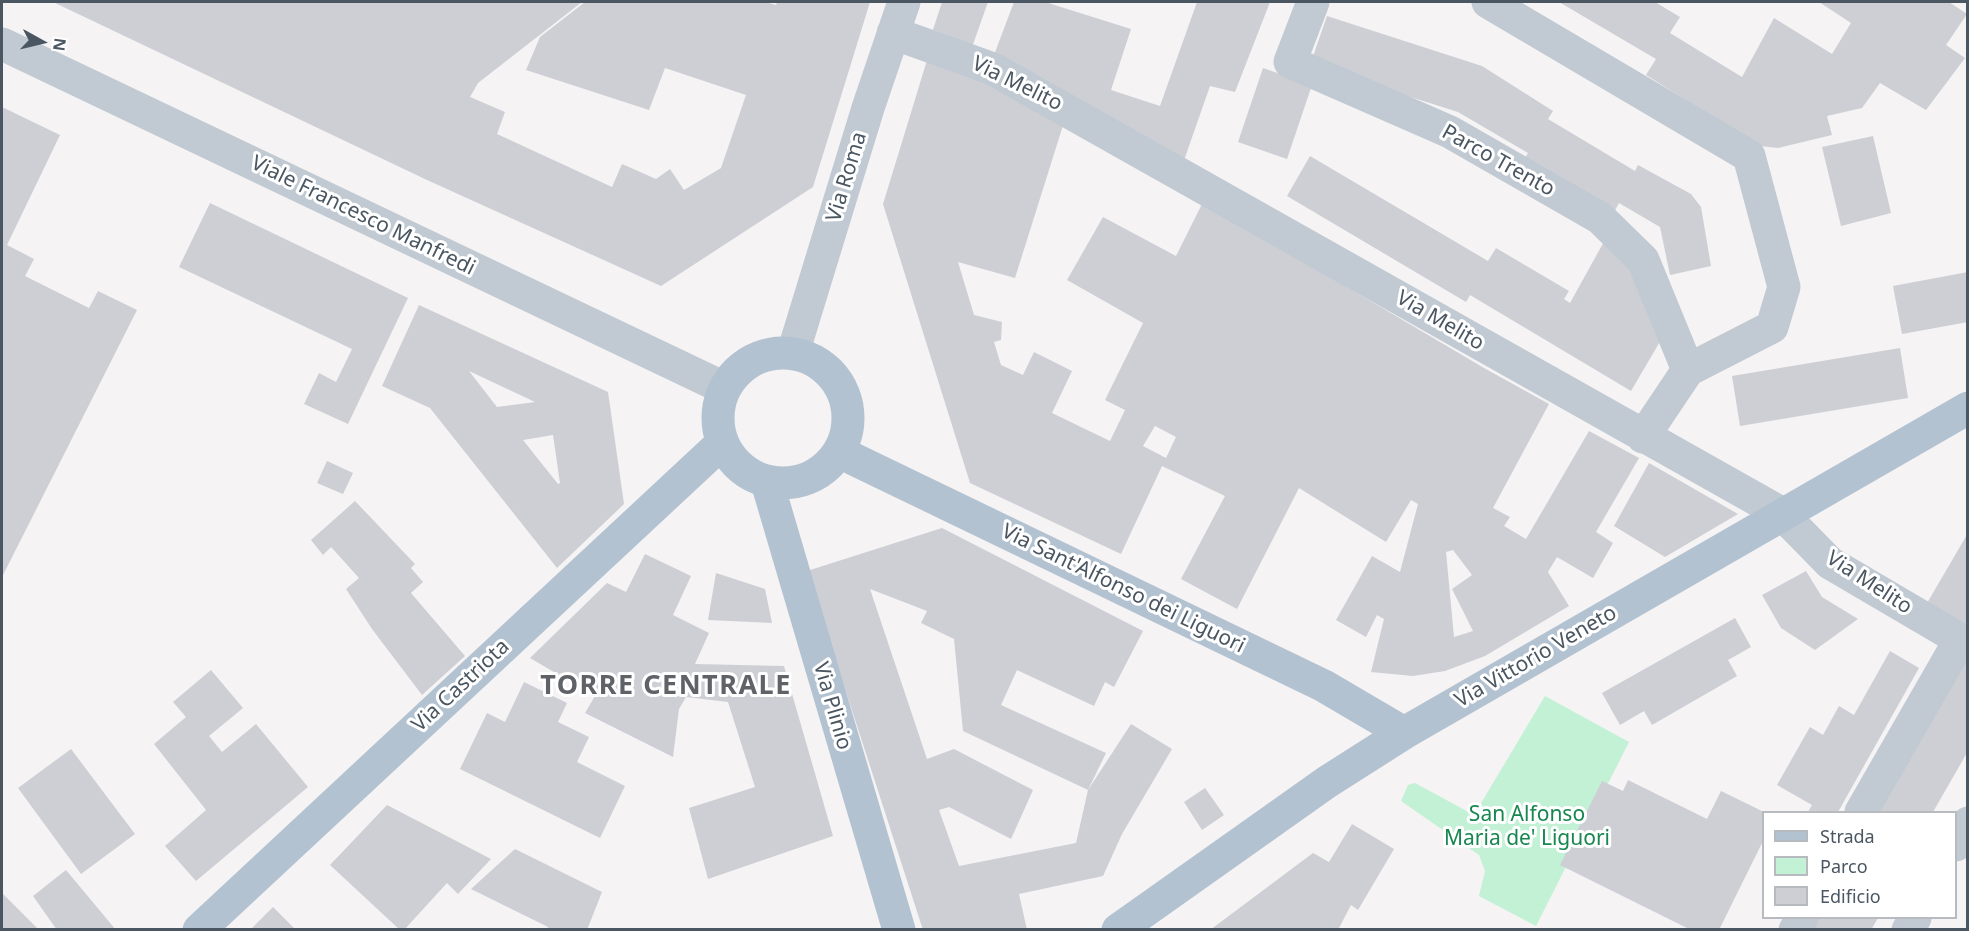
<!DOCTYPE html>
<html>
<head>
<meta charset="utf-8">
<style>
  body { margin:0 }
  #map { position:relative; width:1969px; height:931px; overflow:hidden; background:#f5f3f3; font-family:"Noto Sans",sans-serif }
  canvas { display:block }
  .frame { position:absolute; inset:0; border:3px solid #4a5661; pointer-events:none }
  .legend { position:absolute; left:1762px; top:811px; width:195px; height:108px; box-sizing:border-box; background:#fff; border:2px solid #b7bbc0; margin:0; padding:8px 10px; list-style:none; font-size:18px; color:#4a5661 }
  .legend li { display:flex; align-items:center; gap:12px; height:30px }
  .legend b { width:30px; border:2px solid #b7bbc0 }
  .north { position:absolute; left:12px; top:12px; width:60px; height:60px; -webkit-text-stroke:4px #fff; paint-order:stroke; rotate:98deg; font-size:16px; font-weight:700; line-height:24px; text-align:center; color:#4a5661 }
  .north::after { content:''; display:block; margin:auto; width:21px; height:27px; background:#4a5661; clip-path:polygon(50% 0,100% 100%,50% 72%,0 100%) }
</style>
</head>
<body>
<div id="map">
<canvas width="1969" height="931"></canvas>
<div class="frame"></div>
<ul class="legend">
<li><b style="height:8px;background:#b3c2d1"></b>Strada</li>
<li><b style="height:16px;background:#c3f1d5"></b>Parco</li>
<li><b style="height:16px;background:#cdcfd5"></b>Edificio</li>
</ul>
<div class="north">N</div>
</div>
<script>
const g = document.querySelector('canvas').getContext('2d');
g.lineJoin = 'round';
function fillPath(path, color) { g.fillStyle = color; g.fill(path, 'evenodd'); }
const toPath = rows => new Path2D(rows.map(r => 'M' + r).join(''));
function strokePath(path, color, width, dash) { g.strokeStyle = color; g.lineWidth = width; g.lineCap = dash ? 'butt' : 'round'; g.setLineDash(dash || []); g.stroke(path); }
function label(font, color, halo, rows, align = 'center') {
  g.font = font + ' "Noto Sans",sans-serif'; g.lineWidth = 6; g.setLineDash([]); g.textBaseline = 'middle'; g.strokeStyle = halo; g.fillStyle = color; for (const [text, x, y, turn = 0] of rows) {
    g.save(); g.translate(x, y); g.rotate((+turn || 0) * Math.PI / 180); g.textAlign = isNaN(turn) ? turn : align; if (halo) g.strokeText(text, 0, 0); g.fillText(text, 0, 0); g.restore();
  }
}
const green = toPath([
  [1545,696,1629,742,1536,926,1479,896,1485,871,1479,855,1401,801,1408,785,1415,783,1474,815]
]);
const building = toPath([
  [53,2,582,2,478,83,470,97,505,112,497,134,612,187,622,164,656,179,670,169,684,190,721,168,746,95,665,68,649,110,526,70,540,37,585,2,765,2,776,5,777,2,870,2,813,187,661,286,427,180],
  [942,2,988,2,971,50,931,36],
  [1014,2,1045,2,1131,29,1111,90,1160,106,1197,2,1270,2,1235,92,1210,86,1182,166,994,55],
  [1559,2,1655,2,1680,17,1670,33,1742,77,1774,18,1832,54,1851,23,1819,2,1949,2,1967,14,1946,45,1965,58,1926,110,1880,83,1862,108,1827,116,1832,135,1778,148,1760,146,1646,75,1656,59],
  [1327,16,1482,66,1553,111,1548,119,1635,171,1638,165,1691,194,1701,207,1711,266,1670,275,1660,227,1619,203,1614,212,1525,158,1528,153,1458,112,1310,65],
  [928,57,1065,119,1015,278,958,262,974,315,1002,322,1001,340,994,342,1001,365,1023,375,1034,352,1072,371,1052,413,1110,441,1125,410,1105,400,1143,323,1067,280,1103,217,1176,256,1203,202,1484,368,1549,404,1493,508,1510,517,1504,526,1526,539,1589,431,1639,458,1596,532,1613,543,1593,578,1557,557,1548,572,1569,606,1485,656,1445,671,1413,676,1371,672,1384,619,1377,615,1366,637,1336,620,1372,556,1400,572,1418,504,1411,500,1386,542,1299,488,1237,609,1181,579,1225,496,1162,466,1121,554,970,483,883,204],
  [1155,426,1176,437,1166,458,1143,446],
  [1453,550,1472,575,1452,589,1473,631,1454,637,1446,552],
  [1263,68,1312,85,1287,159,1238,142],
  [2,107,60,135,7,245,34,259,25,276,89,308,98,291,137,310,2,577],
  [1873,136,1891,213,1841,226,1822,147],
  [1310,156,1488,261,1496,248,1569,291,1564,299,1570,303,1606,238,1625,260,1665,333,1631,391,1470,295,1466,302,1287,196],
  [210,203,408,298,348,424,304,404,319,373,336,382,352,349,179,267],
  [1968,272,1968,322,1902,334,1893,286],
  [419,305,608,392,624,504,557,568,430,408,382,386],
  [469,371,535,402,497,407],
  [553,435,560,483,558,484,523,440],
  [1900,348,1908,398,1740,426,1732,376],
  [327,461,353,473,343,494,317,483],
  [1649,463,1738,514,1665,557,1614,526],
  [355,501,415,564,411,568,423,582,411,593,465,656,422,695,372,629,346,589,359,578,331,547,323,555,311,540],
  [942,528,1143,631,1114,687,1105,682,1094,706,1017,670,1001,705,1106,753,1088,790,1131,724,1172,749,1122,834,1103,876,1019,894,1027,930,923,930,807,571],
  [870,589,927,611,921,623,954,639,963,731,1088,790,1076,843,959,866,939,810,949,807,1011,839,1033,790,954,749,927,759],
  [1968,533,1968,628,1923,610],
  [645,554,691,576,673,615,709,633,695,664,784,666,833,836,708,879,689,808,755,787,728,702,686,697,679,709,673,757,585,713,595,696,530,658,607,583,626,592],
  [1806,571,1822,597,1858,619,1815,650,1781,628,1762,595],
  [716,573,765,589,772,623,708,620],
  [1735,618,1751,647,1728,660,1737,676,1652,725,1644,711,1620,725,1602,693],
  [1890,651,1919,668,1838,812,1808,812,1812,805,1777,785,1810,727,1823,735,1839,706,1854,715],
  [1964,662,1968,664,1968,751,1933,812,1879,812],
  [211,670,243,708,209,736,222,752,256,724,308,787,196,881,165,846,206,810,154,744,186,717,173,702],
  [524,682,567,703,558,722,589,737,577,762,625,786,600,838,460,769,487,713,505,722],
  [71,749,135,834,81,874,18,788],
  [1628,780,1707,819,1721,791,1764,812,1764,839,1719,930,1691,930,1560,865,1602,781,1623,791],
  [1205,788,1224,815,1202,830,1184,802],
  [387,805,491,859,458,894,447,883,404,930,400,930,330,865],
  [1352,824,1394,849,1358,910,1351,905,1338,930,1210,930,1313,853,1329,862],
  [515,849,602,892,587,930,547,930,548,927,471,889],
  [66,870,116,930,57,930,33,896],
  [2,893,39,930,2,930],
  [273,907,296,930,250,930],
  [1818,918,1878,918,1871,930,1811,930]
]);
const minor = toPath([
  [1313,2,1290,62,1450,132,1600,218,1643,260,1688,370],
  [1488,2,1749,156,1784,287,1772,327,1688,370,1643,437],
  [893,33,993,69,1781,513,1830,563,1968,644],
  [2,44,724,388],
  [793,353,868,108,904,2],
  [1861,812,1960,640],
  [1956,845,1968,823],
  [1795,930,1802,918],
  [1908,930,1915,918]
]);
const major = toPath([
  '718 418a65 65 0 1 1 130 0a65 65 0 1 1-130 0Z',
  [839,452,1324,686,1404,733],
  [767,482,899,930],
  [199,930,722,443],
  [1118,930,1327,782,1404,733,1968,408]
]);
const streetNames = [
  ["Via Melito",1017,84,26],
  ["Parco Trento",1498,161,29],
  ["Via Roma",847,177,-73],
  ["Viale Francesco Manfredi",363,216,26],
  ["Via Melito",1440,321,30],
  ["Via Melito",1869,583,33],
  ["Via Sant'Alfonso dei Liguori",1123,589,26],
  ["Via Vittorio Veneto",1536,657,-30],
  ["Via Castriota",461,686,-43],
  ["Via Plinio",832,706,74]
];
const parkNames = [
  ["San Alfonso",1527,815],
  ["Maria de' Liguori",1527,839]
];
const districtNames = [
  ["TORRE CENTRALE",666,686]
];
fillPath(green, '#c3f1d5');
fillPath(building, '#cdcfd5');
strokePath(minor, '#c1cad2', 33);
strokePath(major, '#b3c2d1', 33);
label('21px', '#4a5661', '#fff', streetNames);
label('21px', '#17864f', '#fff', parkNames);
g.letterSpacing = '1.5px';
label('bold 27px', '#5f6368', '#fff', districtNames);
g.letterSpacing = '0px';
</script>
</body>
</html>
